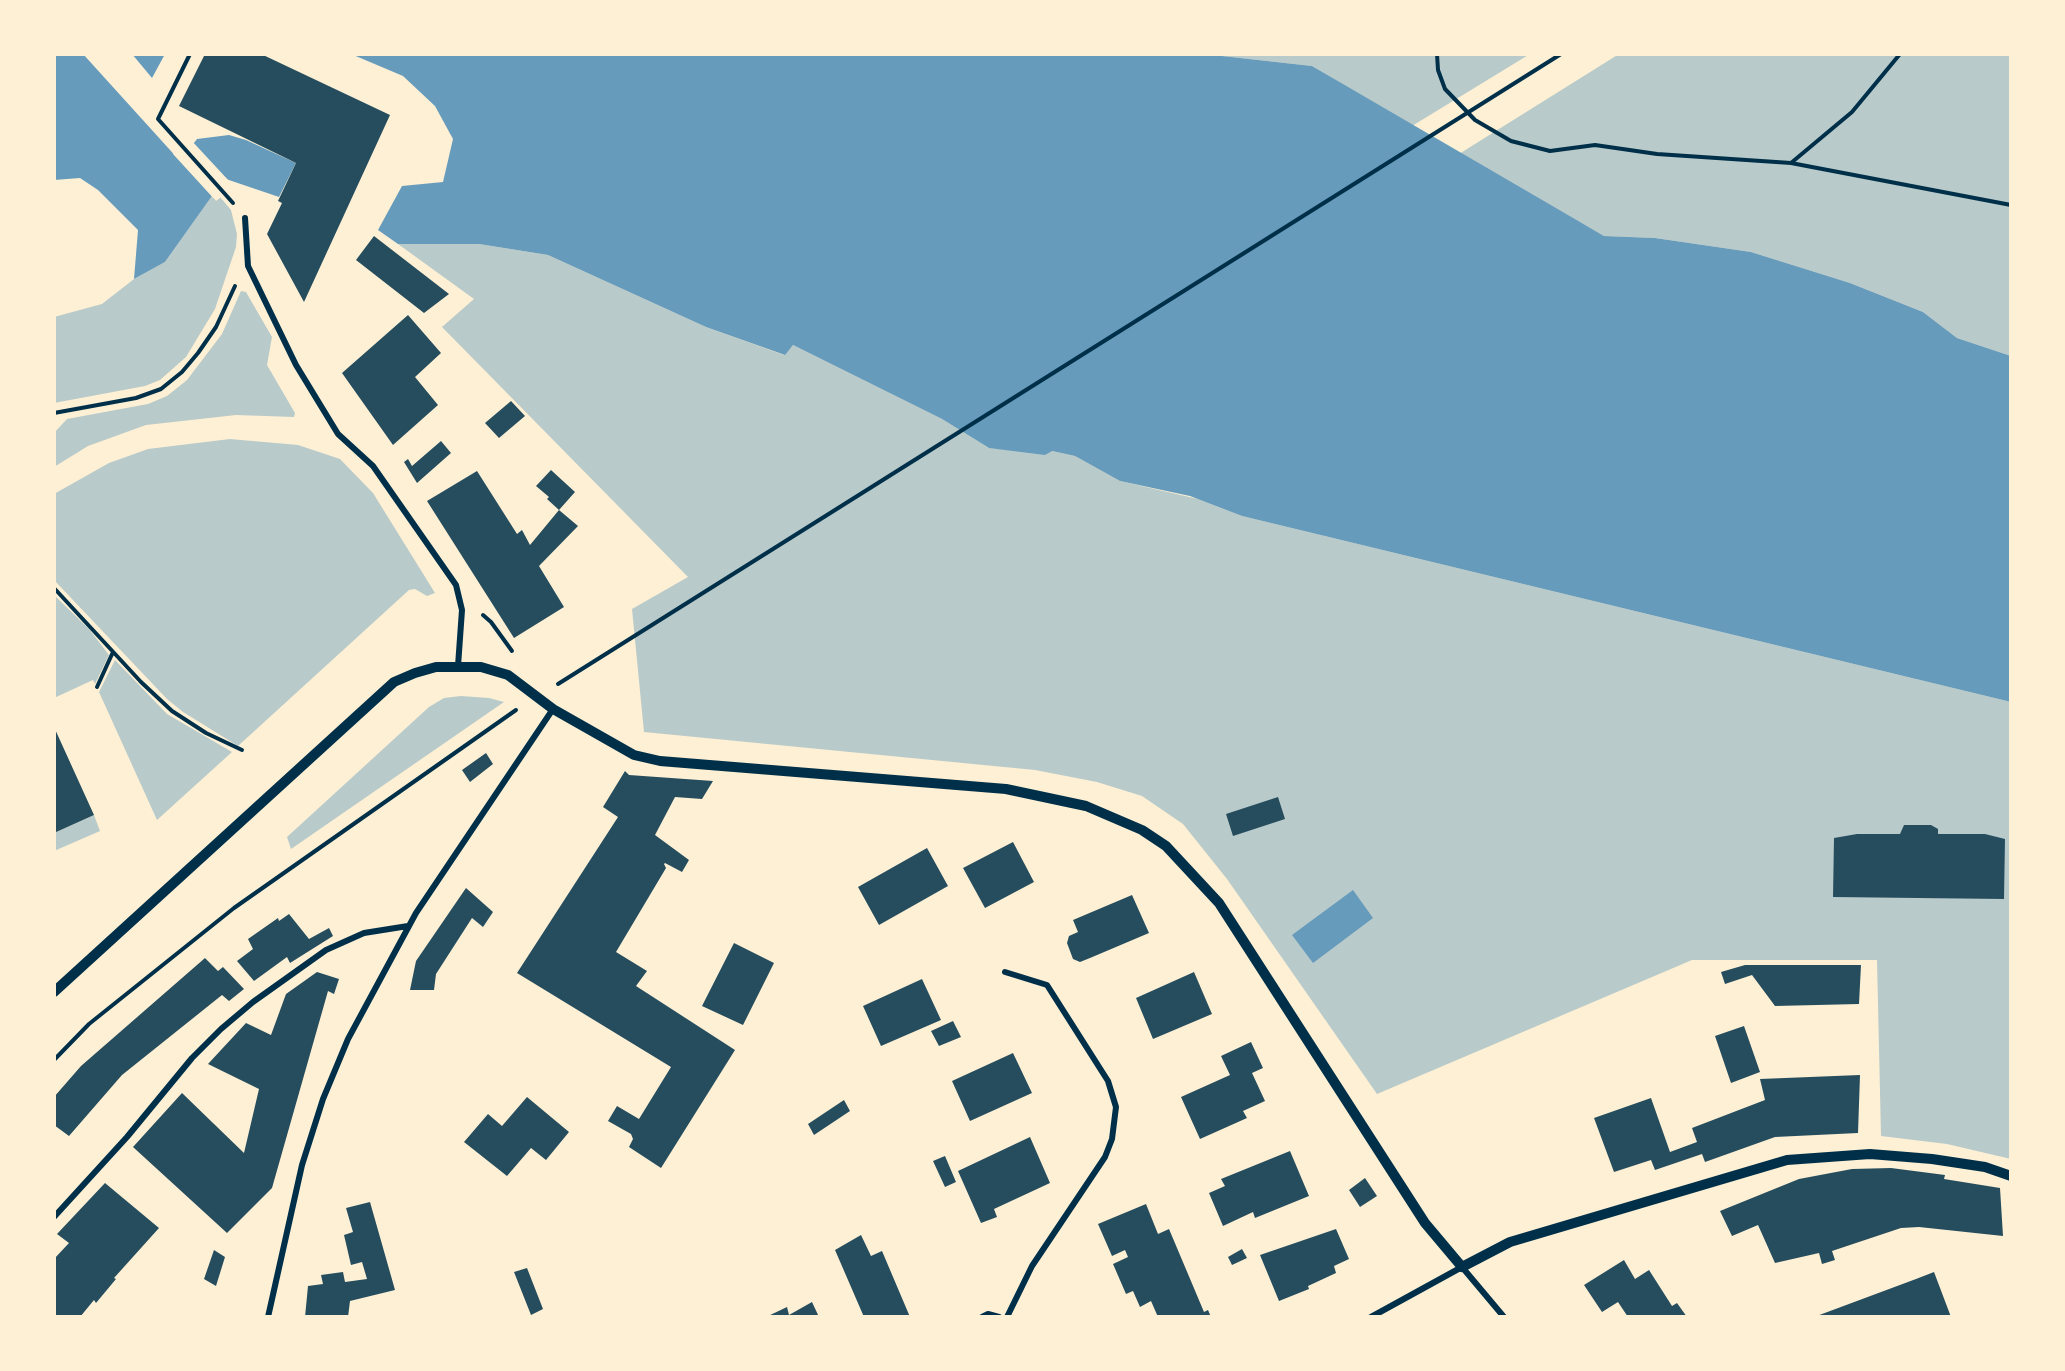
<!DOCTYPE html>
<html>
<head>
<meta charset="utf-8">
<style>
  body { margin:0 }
  #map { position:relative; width:2065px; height:1371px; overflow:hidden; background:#fdf0d5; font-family:Quicksand,sans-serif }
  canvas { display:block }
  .frame { position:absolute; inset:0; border:56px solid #fdf0d5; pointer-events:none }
</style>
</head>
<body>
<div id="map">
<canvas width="2065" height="1371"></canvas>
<div class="frame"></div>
</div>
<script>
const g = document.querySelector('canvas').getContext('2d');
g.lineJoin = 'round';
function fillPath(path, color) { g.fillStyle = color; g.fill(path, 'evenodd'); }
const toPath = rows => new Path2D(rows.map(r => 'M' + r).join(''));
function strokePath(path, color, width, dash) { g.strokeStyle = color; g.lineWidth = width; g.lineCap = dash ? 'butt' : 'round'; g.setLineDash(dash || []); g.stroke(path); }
const green = toPath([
  [1204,54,1530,54,1412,126,1312,66],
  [1619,54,2011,54,2011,356,1957,338,1923,312,1850,283,1751,252,1655,238,1604,236,1459,154],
  [212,196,216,200,220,197,231,210,237,234,236,247,215,309,186,357,160,380,145,386,54,403,54,317,102,304,134,279,165,262],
  [398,244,479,244,548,255,706,327,784,355,793,345,942,419,989,448,1052,451,1075,456,1120,481,1198,499,1242,516,2011,702,2011,1159,1947,1144,1881,1136,1877,960,1692,960,1377,1094,1227,879,1183,824,1142,796,1097,782,1035,770,644,732,632,609,688,577,442,327,474,299],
  [241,291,246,292,272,337,267,365,295,413,294,417,236,415,146,425,88,446,54,467,54,433,67,419,148,404,167,396,187,380,222,334],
  [230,439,298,445,340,459,373,493,435,593,427,596,415,589,409,590,238,746,183,712,167,699,54,580,54,494,109,463,148,449],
  [54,595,89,629,109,655,95,684,93,680,54,698],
  [115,660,167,714,232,752,157,820,99,692],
  [461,696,489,698,504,702,291,849,287,837,429,707,444,698],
  [94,815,100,831,54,851,54,833]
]);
const water = toPath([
  [54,54,83,54,180,161,197,139,229,135,246,140,296,163,279,197,220,177,216,201,212,196,165,262,134,279,138,230,98,190,80,178,54,180],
  [132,54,165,54,152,78],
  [351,54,1204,54,1312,66,1604,236,1655,238,1751,252,1850,283,1923,312,1957,338,2011,356,2011,702,1242,516,1190,496,1120,481,1075,456,1052,451,1045,455,989,448,942,419,793,345,785,355,706,327,548,255,479,244,398,244,378,230,402,186,443,182,453,139,435,106,403,76],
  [1353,890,1373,918,1313,963,1292,935]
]);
const pier = toPath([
  [191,140,230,182,222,180,220,198,216,201,173,154,175,152,179,156]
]);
const building = toPath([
  [205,54,261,54,390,115,304,302,267,234,282,203,278,201,296,163,179,106],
  [374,236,449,294,424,313,356,260],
  [408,315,441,353,415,377,438,405,393,445,342,373],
  [511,401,525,416,499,438,485,423],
  [441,441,451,453,417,483,404,462,408,459,412,466],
  [551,470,575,492,559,510,547,499,549,497,536,486],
  [477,471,517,534,522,530,530,545,559,510,578,526,539,566,564,607,514,638,427,501],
  [54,727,94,815,54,833],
  [486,753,493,764,470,782,462,770],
  [625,771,629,775,713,781,702,799,675,797,655,835,689,860,682,872,665,863,664,864,666,868,616,952,647,971,636,986,735,1050,661,1168,629,1147,633,1139,631,1134,608,1121,617,1106,639,1119,671,1067,517,973,618,817,603,807],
  [1278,797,1285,819,1233,836,1226,814],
  [1904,825,1931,825,1938,829,1938,834,1985,834,2005,839,2004,899,1833,897,1834,838,1857,834,1900,834],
  [1013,842,1034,882,985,908,963,868],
  [927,848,948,886,879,925,858,887],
  [466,888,493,912,483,927,472,918,436,974,434,990,410,990,416,961],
  [1132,895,1149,933,1090,958,1080,962,1073,959,1067,943,1069,936,1078,932,1073,920],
  [289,914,309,939,329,928,333,936,290,963,287,957,254,981,237,961,253,949,248,939,278,918,279,921],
  [734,943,774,963,743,1025,702,1006],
  [205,958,218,971,223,967,244,989,229,1001,222,995,122,1075,69,1136,54,1125,54,1097,81,1066],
  [1745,965,1861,965,1859,1004,1775,1006,1752,975,1725,984,1721,972],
  [317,972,339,979,334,994,328,991,272,1188,227,1233,133,1147,182,1093,244,1153,259,1089,208,1064,246,1023,271,1035,286,994],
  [1194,972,1212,1014,1153,1039,1136,998],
  [922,979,941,1020,881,1046,863,1006],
  [953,1021,961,1037,939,1046,931,1031],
  [1744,1026,1760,1072,1731,1083,1715,1036],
  [1251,1042,1263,1068,1252,1073,1265,1101,1243,1111,1247,1118,1200,1139,1181,1097,1230,1075,1221,1056],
  [1013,1053,1032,1093,970,1121,952,1081],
  [1860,1075,1858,1133,1775,1137,1705,1162,1702,1154,1655,1170,1651,1160,1614,1172,1594,1118,1651,1098,1670,1152,1697,1142,1692,1128,1765,1100,1760,1079],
  [527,1097,569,1132,546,1160,531,1148,507,1176,464,1142,488,1114,502,1126],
  [844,1100,850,1111,814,1135,808,1124],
  [1030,1137,1050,1183,994,1209,997,1217,981,1223,958,1171],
  [1290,1151,1309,1196,1255,1218,1253,1212,1223,1226,1209,1193,1225,1186,1221,1179],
  [945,1156,956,1182,945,1187,933,1161],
  [1891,1168,1945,1175,1944,1179,2000,1188,2003,1236,1919,1227,1901,1228,1832,1251,1835,1260,1822,1264,1819,1253,1775,1263,1758,1225,1732,1236,1720,1211,1799,1179,1852,1169],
  [1365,1178,1377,1196,1360,1207,1349,1190],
  [105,1183,159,1228,114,1278,116,1279,96,1303,94,1300,80,1317,54,1317,54,1259,69,1243,57,1234],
  [370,1202,395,1290,350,1301,348,1317,305,1317,308,1286,323,1284,321,1275,343,1272,345,1282,367,1279,362,1262,351,1265,344,1235,353,1232,346,1208],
  [1146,1204,1158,1234,1169,1229,1204,1312,1208,1310,1211,1317,1158,1317,1151,1301,1140,1307,1133,1291,1126,1294,1113,1264,1128,1257,1125,1250,1112,1256,1098,1224],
  [1336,1229,1349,1259,1334,1266,1336,1273,1308,1286,1309,1289,1279,1301,1260,1255],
  [861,1235,871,1256,882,1251,910,1317,864,1317,835,1250],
  [1242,1249,1247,1258,1232,1265,1228,1257],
  [214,1250,225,1257,216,1286,204,1279],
  [1624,1260,1635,1279,1649,1270,1672,1306,1677,1303,1687,1317,1628,1317,1618,1302,1602,1312,1584,1285],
  [527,1268,543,1309,531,1315,514,1272],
  [1934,1272,1951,1317,1814,1317,1916,1279],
  [812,1302,819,1317,766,1317,787,1307,789,1315]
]);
const path = toPath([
  [190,54,158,119,233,203],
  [1437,54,1438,70,1445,89,1475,120,1511,141,1550,151,1595,145,1657,154,1791,163,2011,205],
  [1791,163,1852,112,1900,54],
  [54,413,136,398,161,389,182,372,198,353,216,327,235,286],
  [54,588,141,682,172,711,206,733,242,750],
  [483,615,491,622,512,651],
  [558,684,1561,54],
  [97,687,113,652],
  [54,1060,89,1024,234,908,516,710]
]);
const minor = toPath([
  [245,218,248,266,296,365,338,434,373,466,456,585,462,610,458,666],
  [1005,972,1047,985,1108,1081,1116,1107,1112,1139,1105,1157,1032,1266,1007,1317],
  [54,1217,127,1137,192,1058,221,1029,253,1002,326,950,364,933,408,926],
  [268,1317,302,1165,323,1099,348,1039,416,913,553,709],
  [982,1317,988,1314,999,1317],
  [1371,1317,1462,1267,1504,1317]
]);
const tertiary = toPath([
  [54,992,394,682,415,673,436,667,481,667,508,675,553,709,634,755,660,761,1006,789,1086,806,1142,830,1166,846,1219,903,1425,1223,1462,1267,1510,1242,1787,1160,1870,1154,1932,1159,1985,1167,2011,1176]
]);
fillPath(green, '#b9caca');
fillPath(water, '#669bbc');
fillPath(pier, '#fdf0d5');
fillPath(building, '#264d5e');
strokePath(path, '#003049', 4);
strokePath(minor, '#003049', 6);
strokePath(tertiary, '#003049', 10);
</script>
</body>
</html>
